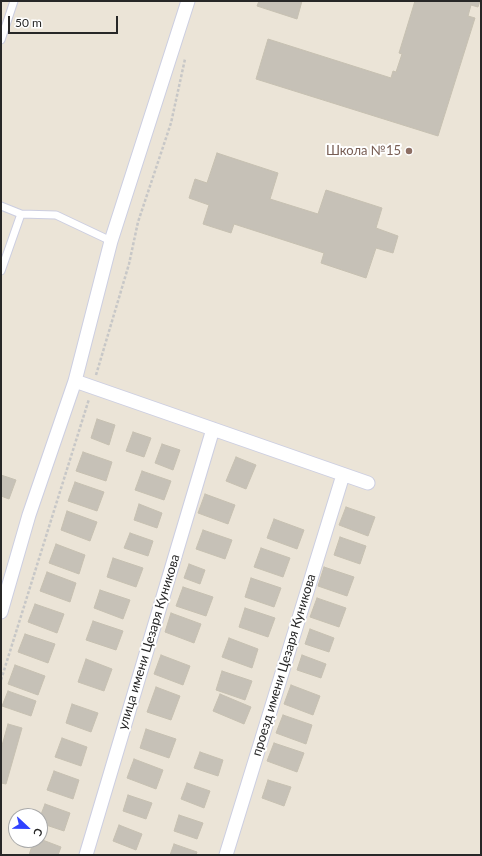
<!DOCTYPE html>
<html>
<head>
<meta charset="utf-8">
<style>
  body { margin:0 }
  #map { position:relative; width:482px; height:856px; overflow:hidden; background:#ebe4d7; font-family:Lato,sans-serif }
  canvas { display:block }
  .frame { position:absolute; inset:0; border:2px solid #272727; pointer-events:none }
  .north { position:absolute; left:8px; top:808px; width:40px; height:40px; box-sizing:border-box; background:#fff; border:1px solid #a9a9a9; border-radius:50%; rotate:112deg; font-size:11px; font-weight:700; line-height:16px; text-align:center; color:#272727 }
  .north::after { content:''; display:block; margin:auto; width:14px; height:18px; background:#3042ff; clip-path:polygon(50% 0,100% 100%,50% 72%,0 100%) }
  .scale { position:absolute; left:8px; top:16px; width:110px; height:18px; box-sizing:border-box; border:2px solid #272727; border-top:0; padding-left:5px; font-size:12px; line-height:14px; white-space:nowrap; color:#272727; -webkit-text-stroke:3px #fff; paint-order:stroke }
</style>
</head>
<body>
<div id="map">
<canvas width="482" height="856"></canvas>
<div class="frame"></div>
<div class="north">С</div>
<div class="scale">50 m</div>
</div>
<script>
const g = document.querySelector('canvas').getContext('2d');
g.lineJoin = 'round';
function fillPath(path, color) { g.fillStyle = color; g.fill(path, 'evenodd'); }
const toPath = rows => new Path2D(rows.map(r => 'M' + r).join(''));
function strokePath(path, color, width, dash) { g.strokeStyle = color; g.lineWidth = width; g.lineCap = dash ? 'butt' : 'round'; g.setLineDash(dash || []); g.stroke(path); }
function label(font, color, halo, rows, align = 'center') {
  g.font = font + ' Lato,sans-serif'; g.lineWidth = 4; g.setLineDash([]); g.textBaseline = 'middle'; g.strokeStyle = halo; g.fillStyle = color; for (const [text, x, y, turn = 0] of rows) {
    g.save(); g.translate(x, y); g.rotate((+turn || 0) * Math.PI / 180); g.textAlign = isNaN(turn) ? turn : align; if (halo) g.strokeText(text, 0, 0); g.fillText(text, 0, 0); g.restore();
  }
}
const building = toPath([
  [259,1,302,1,297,19,257,6,259,1],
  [415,1,480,1,478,7,471,5,468,16,475,18,438,136,256,79,268,39,391,78,393,71,396,72,402,54,399,53,415,1],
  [217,153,278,173,270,199,318,214,326,190,382,208,376,228,398,236,393,253,376,248,366,278,321,263,324,253,234,224,231,233,203,224,209,205,189,198,195,179,207,183,217,153],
  [97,419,115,425,109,445,91,438,97,419],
  [133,432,151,438,144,457,126,451,133,432],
  [162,444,180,450,173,470,155,463,162,444],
  [83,452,112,462,106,481,76,471,83,452],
  [236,457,256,465,246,489,226,481,236,457],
  [142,471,171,481,164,500,135,490,142,471],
  [1,475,16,480,9,499,1,496,1,475],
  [75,482,104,492,97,511,68,501,75,482],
  [205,494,235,505,228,524,198,513,205,494],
  [139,504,162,513,157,528,134,520,139,504],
  [346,507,375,517,368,536,339,525,346,507],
  [67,511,97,522,90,541,61,530,67,511],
  [274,519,304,530,297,549,267,538,274,519],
  [203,530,232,540,225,559,196,549,203,530],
  [130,533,153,541,148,556,124,548,130,533],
  [340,537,366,546,360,564,334,555,340,537],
  [56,544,85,555,79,574,49,563,56,544],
  [261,548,290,558,283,577,254,567,261,548],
  [113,558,143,568,136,587,107,577,113,558],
  [189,564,205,570,200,584,184,578,189,564],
  [324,567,354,577,347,596,318,586,324,567],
  [47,572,76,583,70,602,40,591,47,572],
  [251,578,281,588,274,607,245,597,251,578],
  [183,587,213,597,206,616,176,606,183,587],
  [100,590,130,600,123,619,94,608,100,590],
  [317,598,346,608,339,627,310,617,317,598],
  [35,604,64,614,57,633,28,622,35,604],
  [245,608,275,618,268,637,239,627,245,608],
  [171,613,201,624,194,643,165,632,171,613],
  [93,621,123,631,116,650,86,640,93,621],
  [310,629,334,638,329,652,305,644,310,629],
  [25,634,55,644,48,663,18,652,25,634],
  [229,638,258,649,252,668,222,657,229,638],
  [161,655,190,666,183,685,154,674,161,655],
  [302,655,326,664,321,678,297,670,302,655],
  [86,659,112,669,104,691,78,682,86,659],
  [15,665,45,676,38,695,8,684,15,665],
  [222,671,252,681,245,700,216,690,222,671],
  [291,685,320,696,313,715,284,704,291,685],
  [156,687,180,696,171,720,147,712,156,687],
  [8,691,36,701,31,716,2,706,8,691],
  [220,694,251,707,244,724,213,711,220,694],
  [72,704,98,713,91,732,66,723,72,704],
  [283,715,312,725,306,744,276,733,283,715],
  [8,724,22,728,6,784,1,783,1,749,8,724],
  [146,729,176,739,169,758,140,748,146,729],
  [62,738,87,747,81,766,55,757,62,738],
  [274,743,304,753,297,772,267,761,274,743],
  [200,752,223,760,218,776,194,768,200,752],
  [134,759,163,770,156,789,127,778,134,759],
  [54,771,79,780,73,799,47,790,54,771],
  [268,780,291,787,284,806,262,798,268,780],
  [187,783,210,791,204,808,181,799,187,783],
  [128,795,152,803,146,819,123,811,128,795],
  [45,804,70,813,64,831,40,823,40,817,45,804],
  [179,815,203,823,197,839,174,831,179,815],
  [119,825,142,834,136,850,113,841,119,825],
  [40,839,61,847,58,855,29,855,34,840,40,839],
  [174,844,197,852,196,855,170,855,174,844]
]);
const path = toPath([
  [96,375,129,264,138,222,171,123,185,59],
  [1,680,89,399]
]);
const lane = toPath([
  [1,40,14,1],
  [1,206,21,214,56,215,111,241],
  [1,271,21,214]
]);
const street = toPath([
  [75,381,368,483],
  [1,612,29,515,75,381,111,241,188,1],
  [86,855,213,429],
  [226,855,343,475]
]);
const markers = [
  [409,151,4,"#8d6e63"]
];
const educationNames = [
  ["Школа №15",401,151]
];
const streetNames = [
  ["улица имени Цезаря Куникова",149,642,-73],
  ["проезд имени Цезаря Куникова",284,665,-73]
];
fillPath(building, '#c6c1b7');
strokePath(building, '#c6c0b1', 1);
strokePath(lane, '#cccee1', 9);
strokePath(street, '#cccee1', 15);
strokePath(path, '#c7c7c7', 2.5, [3, 2]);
strokePath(lane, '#fff', 7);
strokePath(street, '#fff', 13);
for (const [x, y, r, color] of markers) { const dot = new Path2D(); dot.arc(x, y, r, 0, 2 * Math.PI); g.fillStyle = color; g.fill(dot); strokePath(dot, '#fff', 1.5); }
label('13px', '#785e54', '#fff', educationNames, 'right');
label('13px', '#272727', '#fff', streetNames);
</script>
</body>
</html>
